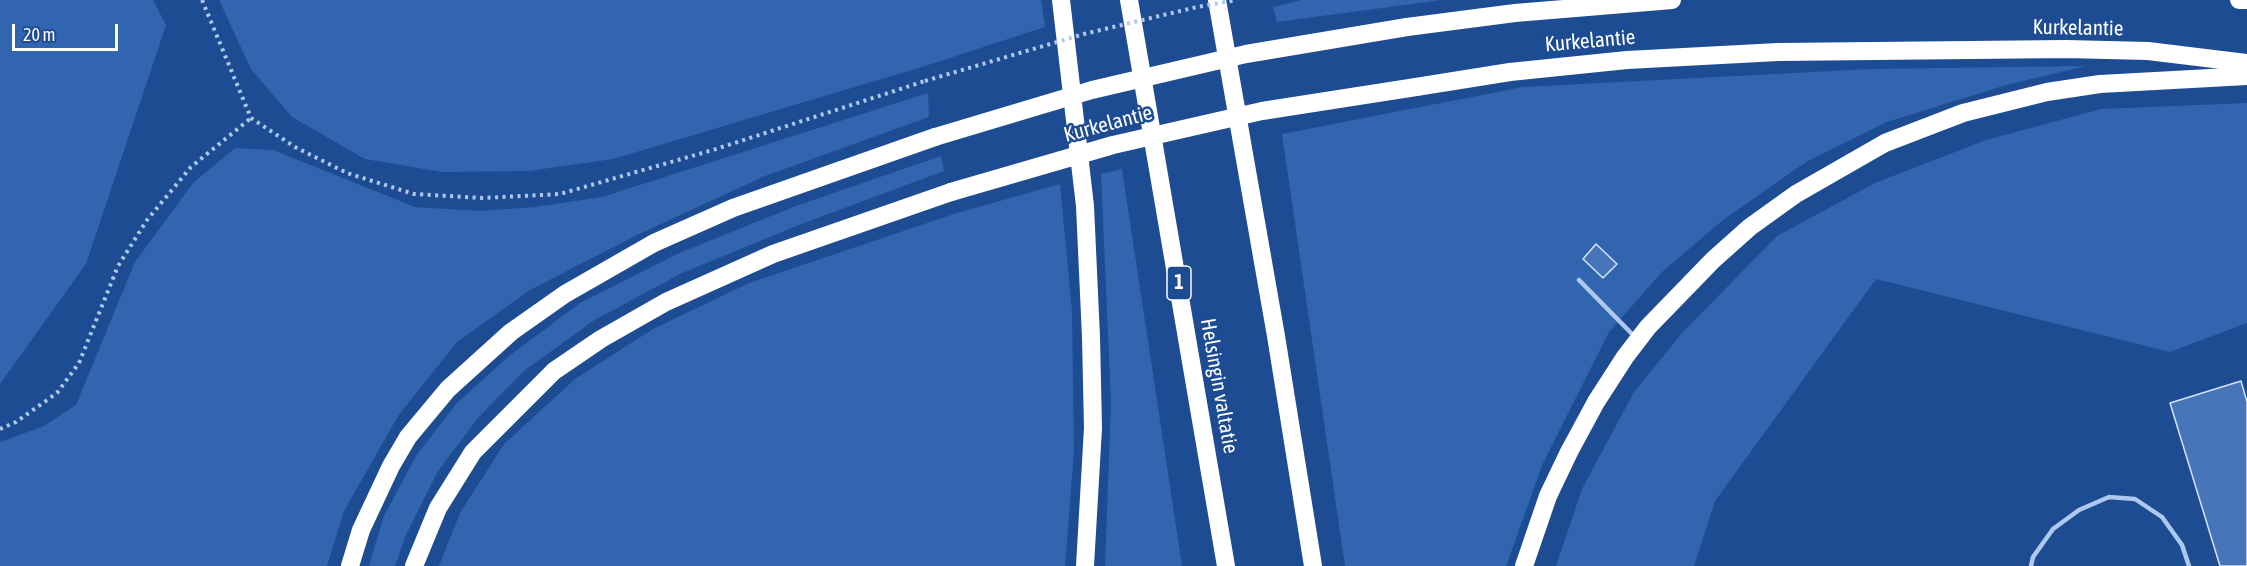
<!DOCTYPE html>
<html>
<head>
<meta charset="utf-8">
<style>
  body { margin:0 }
  #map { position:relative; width:2247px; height:566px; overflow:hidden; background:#1d4c93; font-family:"Asap Condensed",sans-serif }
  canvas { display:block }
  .scale { position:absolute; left:12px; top:24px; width:106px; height:27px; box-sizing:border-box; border:3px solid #fff; border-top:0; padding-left:8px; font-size:18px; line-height:21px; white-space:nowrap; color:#fff; -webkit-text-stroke:4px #1d4c93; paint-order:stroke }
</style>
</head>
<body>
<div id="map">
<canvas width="2247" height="566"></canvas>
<div class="scale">20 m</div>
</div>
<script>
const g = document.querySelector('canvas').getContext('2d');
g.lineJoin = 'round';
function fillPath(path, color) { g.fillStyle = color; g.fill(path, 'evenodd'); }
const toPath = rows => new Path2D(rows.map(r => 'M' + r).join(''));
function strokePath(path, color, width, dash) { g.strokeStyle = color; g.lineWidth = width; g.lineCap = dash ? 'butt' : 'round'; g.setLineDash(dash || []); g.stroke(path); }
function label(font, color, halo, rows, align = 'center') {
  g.font = font + ' "Asap Condensed",sans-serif'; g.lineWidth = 5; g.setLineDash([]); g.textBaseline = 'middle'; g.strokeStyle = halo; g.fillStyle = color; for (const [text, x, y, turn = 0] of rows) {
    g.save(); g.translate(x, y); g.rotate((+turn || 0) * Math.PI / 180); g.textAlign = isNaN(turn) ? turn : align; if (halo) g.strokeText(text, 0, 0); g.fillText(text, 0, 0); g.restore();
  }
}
const green = toPath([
  [0,0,153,0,166,25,86,264,0,384],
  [219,0,1041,0,1045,27,922,67,613,159,528,171,442,172,365,159,292,117,251,69],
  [1302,0,1442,0,1277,22,1273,7],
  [2086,66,2006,85,1887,122,1806,162,1723,220,1662,272,1609,332,1543,463,1506,566,1345,566,1282,134,1523,87,1871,69],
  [928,93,929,117,765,176,635,236,530,290,457,342,398,416,344,511,327,566,0,566,0,442,44,426,76,405,135,262,194,182,235,148,273,150,415,207,481,211,535,207,602,197],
  [2247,103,2247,323,2170,352,1876,279,1715,501,1694,566,1556,566,1582,489,1634,392,1683,332,1777,236,1875,183,1986,140,2101,109],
  [941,156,944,171,799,225,682,273,593,321,525,370,478,418,438,471,406,535,395,566,369,566,384,516,416,456,456,404,509,356,580,303,677,254,796,206],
  [1122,169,1182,566,1105,566,1111,403,1101,174],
  [1060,184,1072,311,1074,451,1065,566,439,566,460,513,504,444,575,379,653,329,749,283,957,213]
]);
const building = toPath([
  [1596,244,1617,264,1603,278,1583,259,1596,244],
  [2241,381,2247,402,2247,566,2220,566,2170,403,2241,381]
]);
const path = toPath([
  [202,0,251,118,295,147,347,173,414,194,483,198,560,194,716,149,925,81],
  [0,429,16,422,57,393,79,363,118,266,147,220,191,167,251,118]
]);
const lane = toPath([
  [1579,280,1634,336],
  [2031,566,2033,557,2053,529,2079,510,2109,497,2135,499,2162,517,2182,545,2189,566]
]);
const highway = toPath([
  [1061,0,1085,206,1091,337,1093,428,1085,566],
  [1129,0,1226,566],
  [1217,0,1276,336,1313,566],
  [2239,0,2247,0],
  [1407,27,1515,13,1672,0],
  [1416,87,1510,72,1627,60,1778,52,2066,49,2148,51,2247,63],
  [350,566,361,530,391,466,408,437,448,389,511,332,565,294,654,243,733,208,935,137],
  [414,566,438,508,473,452,554,371,601,339,666,302,773,254,951,192],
  [1524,566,1548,496,1569,452,1596,402,1625,357,1648,327,1713,260,1750,227,1796,194,1885,143,1963,113,2047,92,2100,84,2247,76]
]);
const pathBridge = toPath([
  [925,81,1084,34,1197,7,1237,0]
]);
const highwayBridge = toPath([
  [935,137,1092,90,1246,54,1407,27],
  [951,192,1113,145,1262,111,1416,87]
]);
const shields = [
  [1179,283,24]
];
const shieldNames = [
  ["1",1179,283]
];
const streetNames = [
  ["Kurkelantie",2078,28,1],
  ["Kurkelantie",1590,41,-5],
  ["Kurkelantie",1108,124,-15],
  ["Helsingin valtatie",1219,386,80]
];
fillPath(green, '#3165b0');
fillPath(building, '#4675b9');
strokePath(building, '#d5e4fa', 1.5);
strokePath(path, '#afc9ee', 4, [3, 4.5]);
strokePath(lane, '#afc9ee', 4.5);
strokePath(highway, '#fff', 18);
strokePath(pathBridge, '#afc9ee', 4, [3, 4.5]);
strokePath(highwayBridge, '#fff', 18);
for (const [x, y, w] of shields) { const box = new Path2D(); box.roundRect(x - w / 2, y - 17, w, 34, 4.5); g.fillStyle = '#1d4c93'; g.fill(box); strokePath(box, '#fff', 1.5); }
label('bold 20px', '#fff', null, shieldNames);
label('21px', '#fff', '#1d4c93', streetNames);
</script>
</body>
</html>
